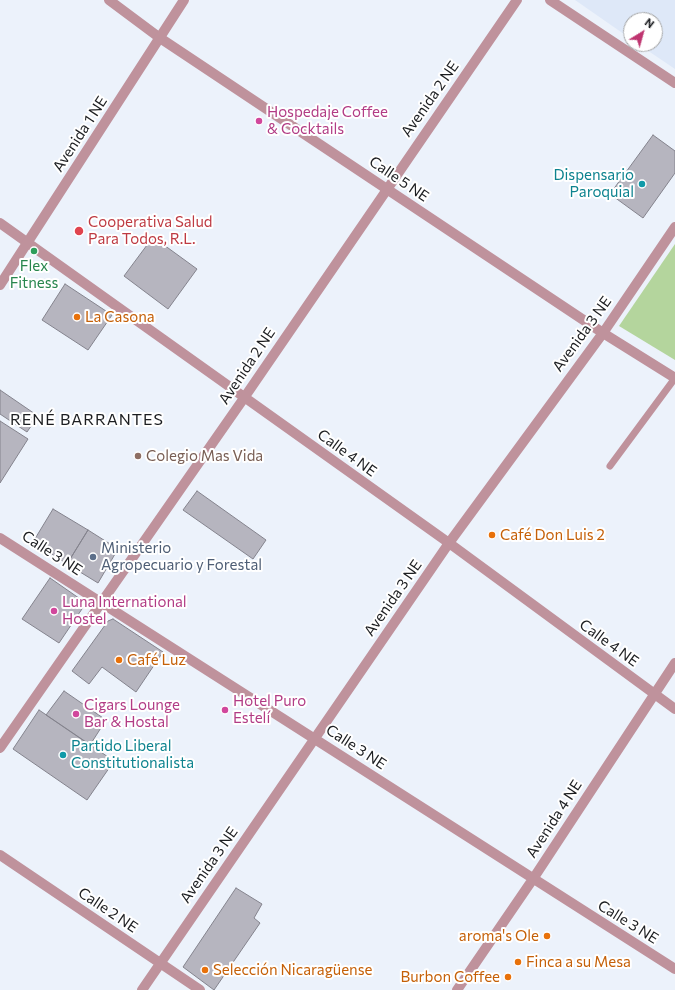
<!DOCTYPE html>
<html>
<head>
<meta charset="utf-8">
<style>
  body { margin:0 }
  #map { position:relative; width:675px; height:990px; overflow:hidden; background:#ecf2fb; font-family:Commissioner,sans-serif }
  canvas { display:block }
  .north { position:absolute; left:623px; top:12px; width:40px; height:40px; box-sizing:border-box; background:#fff; border:1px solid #a4a5a6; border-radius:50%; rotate:37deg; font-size:11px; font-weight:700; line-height:16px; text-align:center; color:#1c1e21 }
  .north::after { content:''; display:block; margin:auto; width:14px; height:18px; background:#bf3570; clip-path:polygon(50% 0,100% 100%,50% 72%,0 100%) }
</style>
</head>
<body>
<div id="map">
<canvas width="675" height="990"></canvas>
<div class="north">N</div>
</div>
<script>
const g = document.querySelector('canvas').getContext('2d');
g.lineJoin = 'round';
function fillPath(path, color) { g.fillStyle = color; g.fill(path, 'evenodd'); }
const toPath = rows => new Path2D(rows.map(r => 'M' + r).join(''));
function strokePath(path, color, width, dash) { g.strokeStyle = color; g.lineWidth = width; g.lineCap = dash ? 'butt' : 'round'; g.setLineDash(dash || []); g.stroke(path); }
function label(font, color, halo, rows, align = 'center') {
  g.font = font + ' Commissioner,sans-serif'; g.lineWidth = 4; g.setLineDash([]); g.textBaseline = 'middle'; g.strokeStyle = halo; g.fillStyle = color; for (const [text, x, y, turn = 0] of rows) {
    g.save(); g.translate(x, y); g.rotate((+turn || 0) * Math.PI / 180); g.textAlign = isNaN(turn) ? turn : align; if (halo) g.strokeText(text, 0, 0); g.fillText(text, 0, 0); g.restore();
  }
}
const built = toPath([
  [575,0,675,0,675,69,638,44,655,44,655,20,631,20,631,39]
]);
const green = toPath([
  [675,244,675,360,619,326]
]);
const building = toPath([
  [653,135,675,151,675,173,643,218,610,194,653,135],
  [153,237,197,269,168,309,124,276,153,237],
  [65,284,112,315,88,350,42,320,65,284],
  [0,390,38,416,27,432,0,414,0,390],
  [0,421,28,439,0,483,0,421],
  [197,491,266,540,253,559,183,510,197,491],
  [53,509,88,530,67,564,33,542,53,509],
  [88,530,118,549,98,583,67,564,88,530],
  [50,578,86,603,59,643,22,619,50,578],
  [113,619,163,652,136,692,102,667,89,684,72,671,108,621,113,619],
  [64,691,106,720,90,745,46,715,64,691],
  [39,710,114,761,87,800,13,749,39,710],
  [236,888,262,904,254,918,260,923,214,990,183,967,236,888]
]);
const service = toPath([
  [610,466,675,378]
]);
const minor = toPath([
  [109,0,160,38,603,333,675,378],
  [550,0,675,83],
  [0,223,449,543,675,709],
  [0,538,675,969],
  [0,748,244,398,517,0],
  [0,855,200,990],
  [142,990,449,543,603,333,675,227],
  [457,990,533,879,675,663]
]);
const tertiary = toPath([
  [0,285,184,0]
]);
const markers = [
  [259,121,4,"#d1479c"],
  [642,184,4,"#0f9aa8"],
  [79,231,5,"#e0444e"],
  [34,251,4,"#2e9e5b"],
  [77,317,4,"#e8710a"],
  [138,456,4,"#8d6e63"],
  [492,535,4,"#e8710a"],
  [93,557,4,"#5c6f8a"],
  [54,611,4,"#d1479c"],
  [119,660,4,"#e8710a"],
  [225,710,4,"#d1479c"],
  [76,714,4,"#d1479c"],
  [63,755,4,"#0f9aa8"],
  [547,936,4,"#e8710a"],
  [518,962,4,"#e8710a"],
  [205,970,4,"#e8710a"],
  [508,977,4,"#e8710a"]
];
const streetNames = [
  ["Avenida 2 NE",430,99,-55],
  ["Avenida 1 NE",80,134,-57],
  ["Calle 5 NE",399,179,34],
  ["Avenida 3 NE",582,334,-54],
  ["Avenida 2 NE",247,366,-56],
  ["Calle 4 NE",347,453,36],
  ["Calle 3 NE",52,553,33],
  ["Avenida 3 NE",393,598,-55],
  ["Calle 4 NE",609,643,36],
  ["Calle 3 NE",356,747,33],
  ["Avenida 4 NE",554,819,-57],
  ["Avenida 3 NE",209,865,-55],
  ["Calle 2 NE",108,910,34],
  ["Calle 3 NE",628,922,32]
];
const hotelNames = [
  ["Hospedaje Coffee",267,112],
  ["& Cocktails",267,129],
  ["Luna International",62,602],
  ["Hostel",62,619],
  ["Hotel Puro",233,701],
  ["Estelí",233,718],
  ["Cigars Lounge",84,705],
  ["Bar & Hostal",84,722]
];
const cultureNames = [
  ["Dispensario",634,175],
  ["Paroquial",634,192],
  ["Partido Liberal",71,746,"left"],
  ["Constitutionalista",71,763,"left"]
];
const healthNames = [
  ["Cooperativa Salud",88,222],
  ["Para Todos, R.L.",88,239]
];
const leisureNames = [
  ["Flex",34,266],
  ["Fitness",34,283]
];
const foodNames = [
  ["La Casona",85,317],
  ["Café Don Luis 2",500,535],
  ["Café Luz",127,660],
  ["aroma's Ole",539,936,"right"],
  ["Finca a su Mesa",526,962],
  ["Selección Nicaragüense",213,970],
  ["Burbon Coffee",500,977,"right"]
];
const educationNames = [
  ["Colegio Mas Vida",146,456]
];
const serviceNames = [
  ["Ministerio",101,548],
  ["Agropecuario y Forestal",101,565]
];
const neighbourhoodNames = [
  ["RENÉ BARRANTES",87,420]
];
fillPath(built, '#dee8f8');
fillPath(green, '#b4d59d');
fillPath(building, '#b6b5bf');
strokePath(building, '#84838d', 1);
strokePath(service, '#bf929c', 7);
strokePath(minor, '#bf929c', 10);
strokePath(tertiary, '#bf929c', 10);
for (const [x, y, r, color] of markers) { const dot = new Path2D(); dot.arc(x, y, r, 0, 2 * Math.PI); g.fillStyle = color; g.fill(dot); strokePath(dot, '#fff', 1.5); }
label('15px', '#1c1e21', '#fff', streetNames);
label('15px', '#b23c85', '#fff', hotelNames, 'left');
label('15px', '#0d838f', '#fff', cultureNames, 'right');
label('15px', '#be3a42', '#fff', healthNames, 'left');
label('15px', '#27864d', '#fff', leisureNames);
label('15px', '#c56008', '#fff', foodNames, 'left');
label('15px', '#785e54', '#fff', educationNames, 'left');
label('15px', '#4e5e75', '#fff', serviceNames, 'left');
g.letterSpacing = '1px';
label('16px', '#1c1e21', '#fff', neighbourhoodNames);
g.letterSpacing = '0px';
</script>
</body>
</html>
